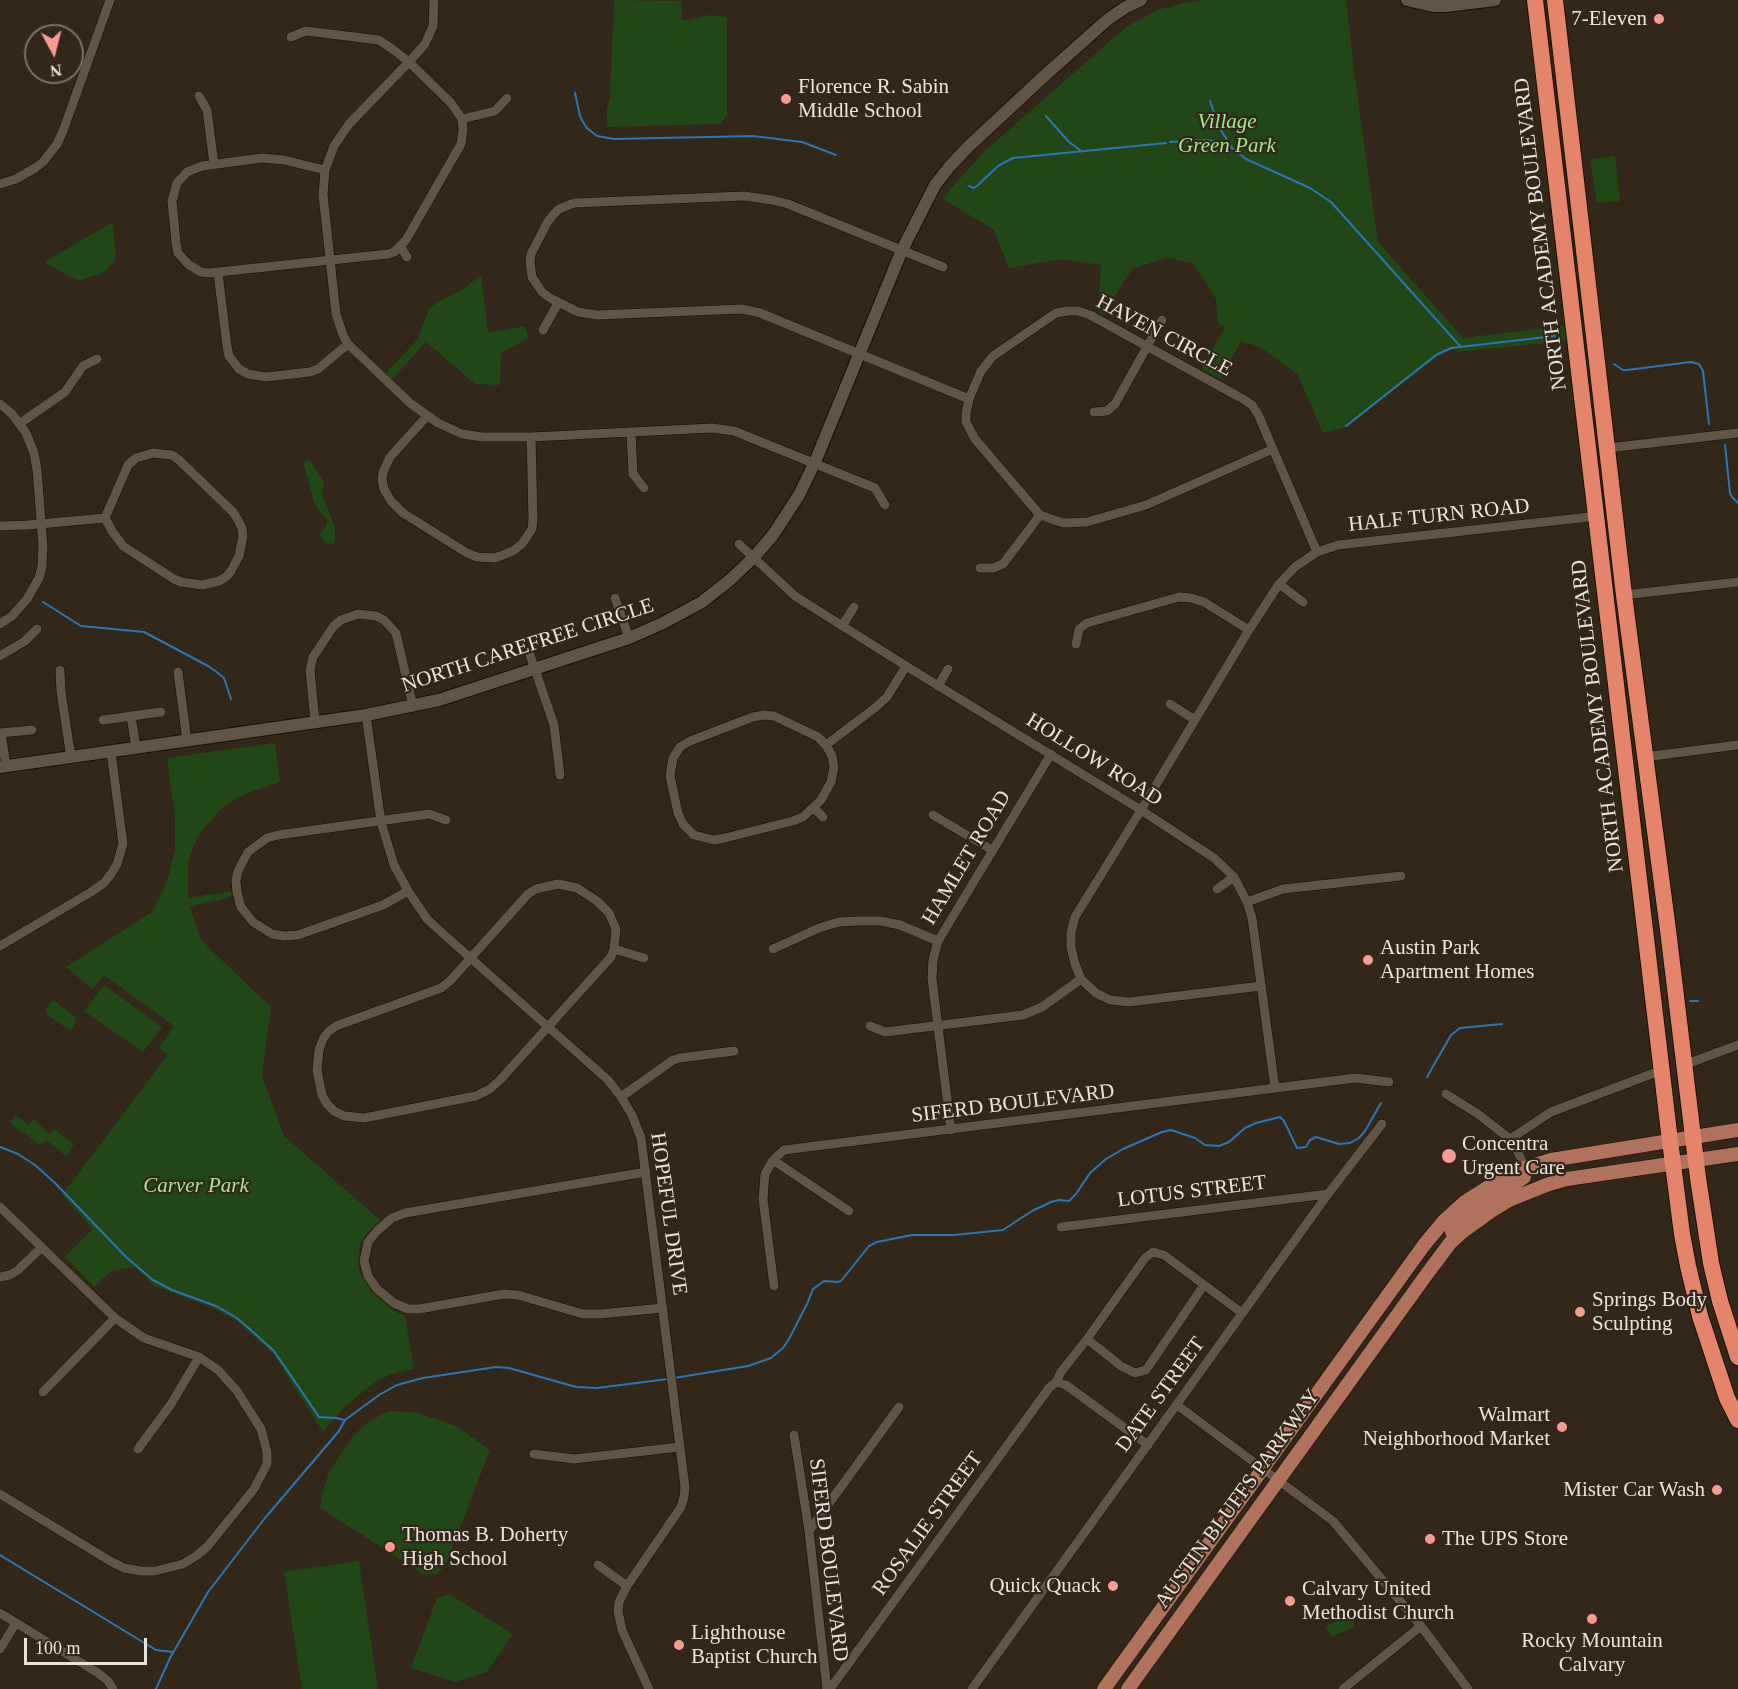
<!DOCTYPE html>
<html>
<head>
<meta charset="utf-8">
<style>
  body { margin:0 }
  #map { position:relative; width:1738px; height:1689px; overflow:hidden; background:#322719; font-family:Georgia,serif }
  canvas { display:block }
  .north { position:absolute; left:24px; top:24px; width:60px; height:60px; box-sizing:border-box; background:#322719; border:2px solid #7c7367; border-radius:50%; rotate:173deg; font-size:16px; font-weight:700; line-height:24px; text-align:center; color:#ebe4db }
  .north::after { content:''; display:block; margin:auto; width:21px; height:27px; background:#f59c95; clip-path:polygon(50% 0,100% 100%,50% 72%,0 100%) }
  .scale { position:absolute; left:24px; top:1638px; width:123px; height:27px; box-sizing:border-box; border:3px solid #ebe4db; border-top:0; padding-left:8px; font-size:18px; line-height:21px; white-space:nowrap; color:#ebe4db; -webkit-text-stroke:4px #322719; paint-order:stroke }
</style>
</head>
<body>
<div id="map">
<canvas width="1738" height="1689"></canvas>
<div class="north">N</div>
<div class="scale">100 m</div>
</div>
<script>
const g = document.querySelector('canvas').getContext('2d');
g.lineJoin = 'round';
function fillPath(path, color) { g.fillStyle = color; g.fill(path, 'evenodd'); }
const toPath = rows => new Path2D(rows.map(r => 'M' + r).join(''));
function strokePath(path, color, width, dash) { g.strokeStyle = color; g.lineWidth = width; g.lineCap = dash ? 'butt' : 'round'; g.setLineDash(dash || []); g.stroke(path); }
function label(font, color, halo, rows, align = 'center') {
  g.font = font + ' Georgia,serif'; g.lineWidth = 4.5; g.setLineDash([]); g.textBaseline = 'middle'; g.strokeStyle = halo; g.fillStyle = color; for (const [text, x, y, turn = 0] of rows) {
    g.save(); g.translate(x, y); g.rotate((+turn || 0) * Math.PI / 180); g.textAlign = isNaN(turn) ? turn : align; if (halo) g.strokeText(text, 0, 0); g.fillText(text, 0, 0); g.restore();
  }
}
const green = toPath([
  [614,0,682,1,682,21,711,15,727,17,727,116,720,124,607,127,607,109,610,98],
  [1204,0,1346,0,1355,78,1378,242,1463,338,1565,326,1566,341,1457,352,1456,349,1451,350,1438,356,1347,427,1323,433,1298,375,1260,347,1241,341,1220,379,1202,369,1225,327,1218,323,1216,299,1193,263,1166,258,1132,269,1103,315,1098,311,1101,265,1062,259,1009,268,994,230,943,199,952,187,985,151,1126,27,1157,10,1180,4],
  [1615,156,1620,201,1597,203,1590,159],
  [113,222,116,256,114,261,103,273,81,280,74,279,44,262],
  [481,275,488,333,525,326,528,338,501,353,500,385,475,384,426,342,389,383,382,377,418,339,429,309,438,302,462,290],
  [310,461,324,481,322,495,335,527,335,543,332,544,325,543,320,535,326,526,327,520,315,505,303,462],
  [275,743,280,782,251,792,235,799,222,808,200,833,193,847,188,862,188,898,231,891,232,897,190,907,200,937,209,948,271,1007,262,1076,284,1136,380,1220,368,1232,360,1245,358,1262,360,1273,371,1291,392,1310,405,1316,414,1369,395,1373,378,1380,346,1405,323,1432,274,1355,237,1321,211,1307,155,1286,134,1267,111,1271,94,1287,65,1257,93,1229,62,1195,168,1054,159,1048,174,1026,104,975,92,989,66,967,152,912,167,882,175,850,175,817,167,758],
  [104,985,162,1027,143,1052,84,1011],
  [53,1000,77,1018,71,1031,47,1015,46,1009],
  [16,1115,28,1125,34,1119,49,1134,54,1129,74,1144,66,1156,46,1140,40,1146,24,1132,22,1133,10,1122],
  [395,1411,419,1413,456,1426,490,1450,446,1564,437,1574,423,1574,320,1508,323,1491,329,1472,352,1437,369,1421,387,1412],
  [359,1561,378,1689,302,1689,284,1572],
  [449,1594,513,1634,487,1672,455,1682,411,1668,437,1598],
  [1350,1615,1355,1627,1331,1637,1326,1626]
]);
const stream = toPath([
  [575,93,580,116,583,122,587,128,597,136,614,139,753,136,802,142,836,155],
  [1210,101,1219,127,1232,148,1246,159,1310,188,1331,202,1460,346],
  [1046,116,1069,142,1080,150],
  [1170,142,1208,140,1219,142,1232,148],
  [969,186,974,188,977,186,998,166,1013,158,1166,143],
  [1614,364,1623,370,1627,370,1691,362,1699,364,1703,371,1709,424],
  [1346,426,1436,355,1451,348,1555,336],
  [1725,445,1730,493,1732,497,1738,503],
  [43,602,81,626,144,632,208,666,218,673,224,678,231,699],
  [1690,1001,1698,1001],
  [1427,1077,1451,1035,1460,1028,1502,1024],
  [0,1147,18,1154,35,1165,55,1183,126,1257,153,1280,172,1290,216,1306,237,1318,252,1331,274,1351,319,1417,336,1418,345,1420],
  [674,1378,748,1366,771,1358,783,1348,789,1339,807,1304,813,1289,824,1281,838,1282,841,1281,869,1246,877,1242,912,1235,954,1235,1003,1230,1032,1211,1051,1202,1059,1200,1069,1201,1076,1194,1090,1173,1106,1159,1123,1149,1162,1132,1171,1130,1195,1138,1205,1145,1219,1146,1229,1142,1245,1128,1256,1123,1280,1117,1284,1121,1297,1148,1306,1147,1310,1140,1316,1137,1339,1144,1350,1143,1359,1138,1365,1131,1381,1103],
  [0,1555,156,1650,173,1652],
  [156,1689,170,1658,208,1592,265,1518,339,1431,345,1420,379,1395,397,1385,423,1378,496,1367,509,1368,576,1387,597,1388,668,1379]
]);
const street = toPath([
  [434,0,433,26,425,44,409,62,349,124,334,146,325,170,323,195,336,314,343,335,348,344,410,403,438,423,462,434,482,437,531,437,712,428,734,431,875,488,885,505],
  [291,37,306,31,379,40,395,51,409,62,451,103,462,119,495,111,507,98],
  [199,96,207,110,214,164],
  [325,170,284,160,262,158,202,166,187,172,177,183,172,201,176,243,178,253,189,265,201,272,209,273,388,254,394,252,406,240,461,144,463,129,462,119],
  [0,184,16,179,35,168,43,162,57,144,63,131,110,0],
  [400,246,407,257],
  [943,267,788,204,772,200,744,196,574,203,559,209,553,215,547,223,531,254,530,261,532,277,542,292,550,298,578,312,597,315,742,309,760,313,969,399],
  [218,273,227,346,229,356,239,369,248,374,266,377,310,372,318,369,348,344],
  [543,330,558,303],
  [0,404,12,414,26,433,34,453,37,470,43,546,42,567,39,578,27,599,12,616,0,624],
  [1094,412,1107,411,1115,404,1162,320],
  [427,416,390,457,383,472,382,480,384,489,391,501,403,513,467,553,477,557,495,558,513,551,522,544,532,529,533,519,531,437],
  [19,424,65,392,83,366,97,359],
  [631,432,633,474,644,488],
  [1608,448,1738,433],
  [1273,449,1146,505,1087,522,1063,523,1040,515,975,439,966,422,966,413,969,399,981,371,993,356,1056,313,1067,311,1078,311,1090,315,1243,399,1252,405,1258,414,1317,552],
  [153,453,172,455,179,460,233,512,238,520,242,528,243,536,239,556,231,571,226,577,219,581,202,585,181,582,174,579,123,546,112,531,105,518,128,465,136,458,153,453],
  [0,526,28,525,105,518],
  [739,544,795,596,906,666,1141,810,1214,858,1234,877,1247,902,1252,918,1275,1088],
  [980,568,993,568,1003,564,1040,515],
  [1279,584,1303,602],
  [1624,595,1738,582],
  [615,598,629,638],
  [842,626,854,607],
  [1076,644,1079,629,1087,623,1179,597,1191,598,1204,602,1249,630],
  [529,652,554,725,560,775],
  [0,656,25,641,37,629],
  [60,670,61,692,71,758],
  [178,672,187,741],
  [938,686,948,669],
  [1170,704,1195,720],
  [366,715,381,822,394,865,408,891,427,919,440,931,608,1080,621,1097,632,1115,641,1138,685,1487,684,1497,681,1507,627,1586,619,1602,618,1611,622,1630,649,1689],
  [764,715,774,716,818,737,826,745,832,756,834,767,831,782,821,800,803,817,793,821,725,838,714,840,694,835,683,824,678,813,670,776,673,758,680,747,690,741,753,717,764,715],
  [131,716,136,748],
  [103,720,161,712],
  [315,722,310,670,313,657,333,627,341,620,358,614,376,616,384,620,396,633,413,706],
  [0,733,32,730],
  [1,733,6,766],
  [826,745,876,707,887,697,906,666],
  [1644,757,1738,745],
  [814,808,823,817],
  [933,815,992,850],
  [558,884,577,888,597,901,609,913,616,929,614,949,611,957,500,1080,490,1089,476,1096,364,1118,344,1116,334,1111,327,1104,322,1095,317,1070,319,1050,323,1039,328,1032,336,1026,441,988,450,981,528,894,536,889,558,884],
  [1217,889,1234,877],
  [408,891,383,905,298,935,284,936,272,934,253,922,241,907,237,892,236,880,238,871,248,852,267,838,278,835,429,814,446,820],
  [1247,902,1283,889,1401,876],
  [0,946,91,892,104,883,111,874,117,864,123,844,111,752],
  [614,949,644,958],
  [773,949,819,928,839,922,858,921,881,921,900,925,938,941],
  [1261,986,1129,1002,1110,1000,1096,993,1081,979,1075,964,1071,947,1071,932,1075,917,1141,810,1249,630,1279,584,1295,567,1317,552,1338,545,1598,516],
  [870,1026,885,1032,1023,1015,1042,1007,1081,979],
  [1684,1065,1738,1045],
  [1446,1094,1478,1114,1510,1139,1517,1150,1525,1168],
  [621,1097,673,1060,680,1058,734,1051],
  [951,1130,932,979,933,960,938,941,1051,754],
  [1510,1139,1551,1112,1662,1070],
  [773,1160,849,1211],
  [646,1172,405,1213,392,1218,377,1231,368,1242,364,1261,368,1276,377,1289,394,1303,408,1309,419,1309,504,1294,518,1295,583,1314,600,1314,663,1308],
  [0,1207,115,1318,144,1338,199,1357,218,1370,237,1391,261,1429,267,1452,267,1464,254,1489,207,1547,196,1556,183,1564,155,1571,140,1571,124,1568,110,1561,0,1494],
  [1061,1227,1328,1194],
  [0,1277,10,1275,18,1270,42,1247],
  [774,1286,763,1199,765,1174,773,1160,784,1150,1355,1078,1389,1082],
  [1087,1339,1145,1258,1153,1252,1164,1255,1242,1313],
  [1056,1382,1066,1385,1148,1445],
  [43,1392,115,1318],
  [1177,1405,1333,1521,1421,1626,1468,1689],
  [794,1435,809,1531,827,1689],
  [138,1449,171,1404,199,1357],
  [534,1454,574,1459,680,1447],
  [809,1531,899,1407],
  [598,1565,627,1586],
  [0,1613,98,1673,108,1681,113,1689],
  [0,1649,16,1623],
  [830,1689,1049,1388,1056,1382,1061,1372,1087,1339,1121,1366,1135,1373,1146,1370,1204,1285],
  [972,1689,1328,1194,1382,1124],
  [1343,1689,1421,1626]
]);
const secondary = toPath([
  [1407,0,1433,6,1446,6,1495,0],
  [0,767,366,715,439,700,629,638,663,623,702,602,731,579,754,557,773,535,799,495,815,462,902,250,935,185,950,166,968,147,1042,78,1107,20,1126,7,1141,0]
]);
const primary = toPath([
  [1452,1232,1453,1228,1471,1212,1488,1200,1517,1182,1524,1177,1525,1168],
  [1104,1689,1424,1245,1444,1221,1465,1202,1503,1178,1525,1168,1551,1160,1738,1130],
  [1128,1689,1424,1278,1450,1243,1462,1232,1491,1211,1509,1200,1549,1184,1567,1179,1738,1154]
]);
const highway = toPath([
  [1535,0,1670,1141,1682,1234,1688,1266,1700,1316,1727,1398,1738,1420],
  [1555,0,1624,595,1668,930,1698,1178,1711,1263,1720,1301,1738,1357]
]);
const markers = [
  [1659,19,6,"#f59c95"],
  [786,99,6,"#f59c95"],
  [1368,960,6,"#f59c95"],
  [1449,1156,8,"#f59c95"],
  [1580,1312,6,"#f59c95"],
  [1562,1427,6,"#f59c95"],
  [1717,1490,6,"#f59c95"],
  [1430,1539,6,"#f59c95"],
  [390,1547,6,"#f59c95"],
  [1113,1586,6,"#f59c95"],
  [1290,1601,6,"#f59c95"],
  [1592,1619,6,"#f59c95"],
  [679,1645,6,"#f59c95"]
];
const poiNames = [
  ["7-Eleven",1647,19,"right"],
  ["Florence R. Sabin",798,87],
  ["Middle School",798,111],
  ["Austin Park",1380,948],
  ["Apartment Homes",1380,972],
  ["Concentra",1462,1144],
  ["Urgent Care",1462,1168],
  ["Springs Body",1592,1300],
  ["Sculpting",1592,1324],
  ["Walmart",1550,1415,"right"],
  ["Neighborhood Market",1550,1439,"right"],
  ["Mister Car Wash",1705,1490,"right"],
  ["Thomas B. Doherty",402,1535],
  ["High School",402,1559],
  ["The UPS Store",1442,1539],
  ["Quick Quack",1101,1586,"right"],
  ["Calvary United",1302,1589],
  ["Methodist Church",1302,1613],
  ["Lighthouse",691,1633],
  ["Baptist Church",691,1657],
  ["Rocky Mountain",1592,1641,"center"],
  ["Calvary",1592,1665,"center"]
];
const parkNames = [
  ["Village",1227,122],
  ["Green Park",1227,146],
  ["Carver Park",196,1186]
];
const streetNames = [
  ["NORTH ACADEMY BOULEVARD",1541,234,-97],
  ["HAVEN CIRCLE",1164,336,28],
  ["HALF TURN ROAD",1439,516,-6],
  ["NORTH CAREFREE CIRCLE",528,646,-18],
  ["NORTH ACADEMY BOULEVARD",1598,716,-97],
  ["HOLLOW ROAD",1094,760,32],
  ["HAMLET ROAD",967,858,-59],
  ["SIFERD BOULEVARD",1013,1104,-7],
  ["LOTUS STREET",1192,1192,-7],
  ["HOPEFUL DRIVE",668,1214,82],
  ["DATE STREET",1161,1395,-54],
  ["AUSTIN BLUFFS PARKWAY",1238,1499,-54],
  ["ROSALIE STREET",928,1524,-54],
  ["SIFERD BOULEVARD",828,1560,83]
];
fillPath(green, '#214717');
strokePath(stream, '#2c76b5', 2);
strokePath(street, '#191004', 10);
strokePath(secondary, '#191004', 14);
strokePath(primary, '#191004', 15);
strokePath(highway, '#191004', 18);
strokePath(street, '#615545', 9);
strokePath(secondary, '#615545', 12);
strokePath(primary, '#b0725c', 14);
strokePath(highway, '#e4856b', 16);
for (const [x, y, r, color] of markers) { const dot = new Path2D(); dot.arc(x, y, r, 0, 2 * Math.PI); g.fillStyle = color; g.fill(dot); strokePath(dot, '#322719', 2); }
label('21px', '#ebe4db', '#322719', poiNames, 'left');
label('italic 21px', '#9dec8b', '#322719', parkNames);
label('21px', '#ebe4db', '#322719', streetNames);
</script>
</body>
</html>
